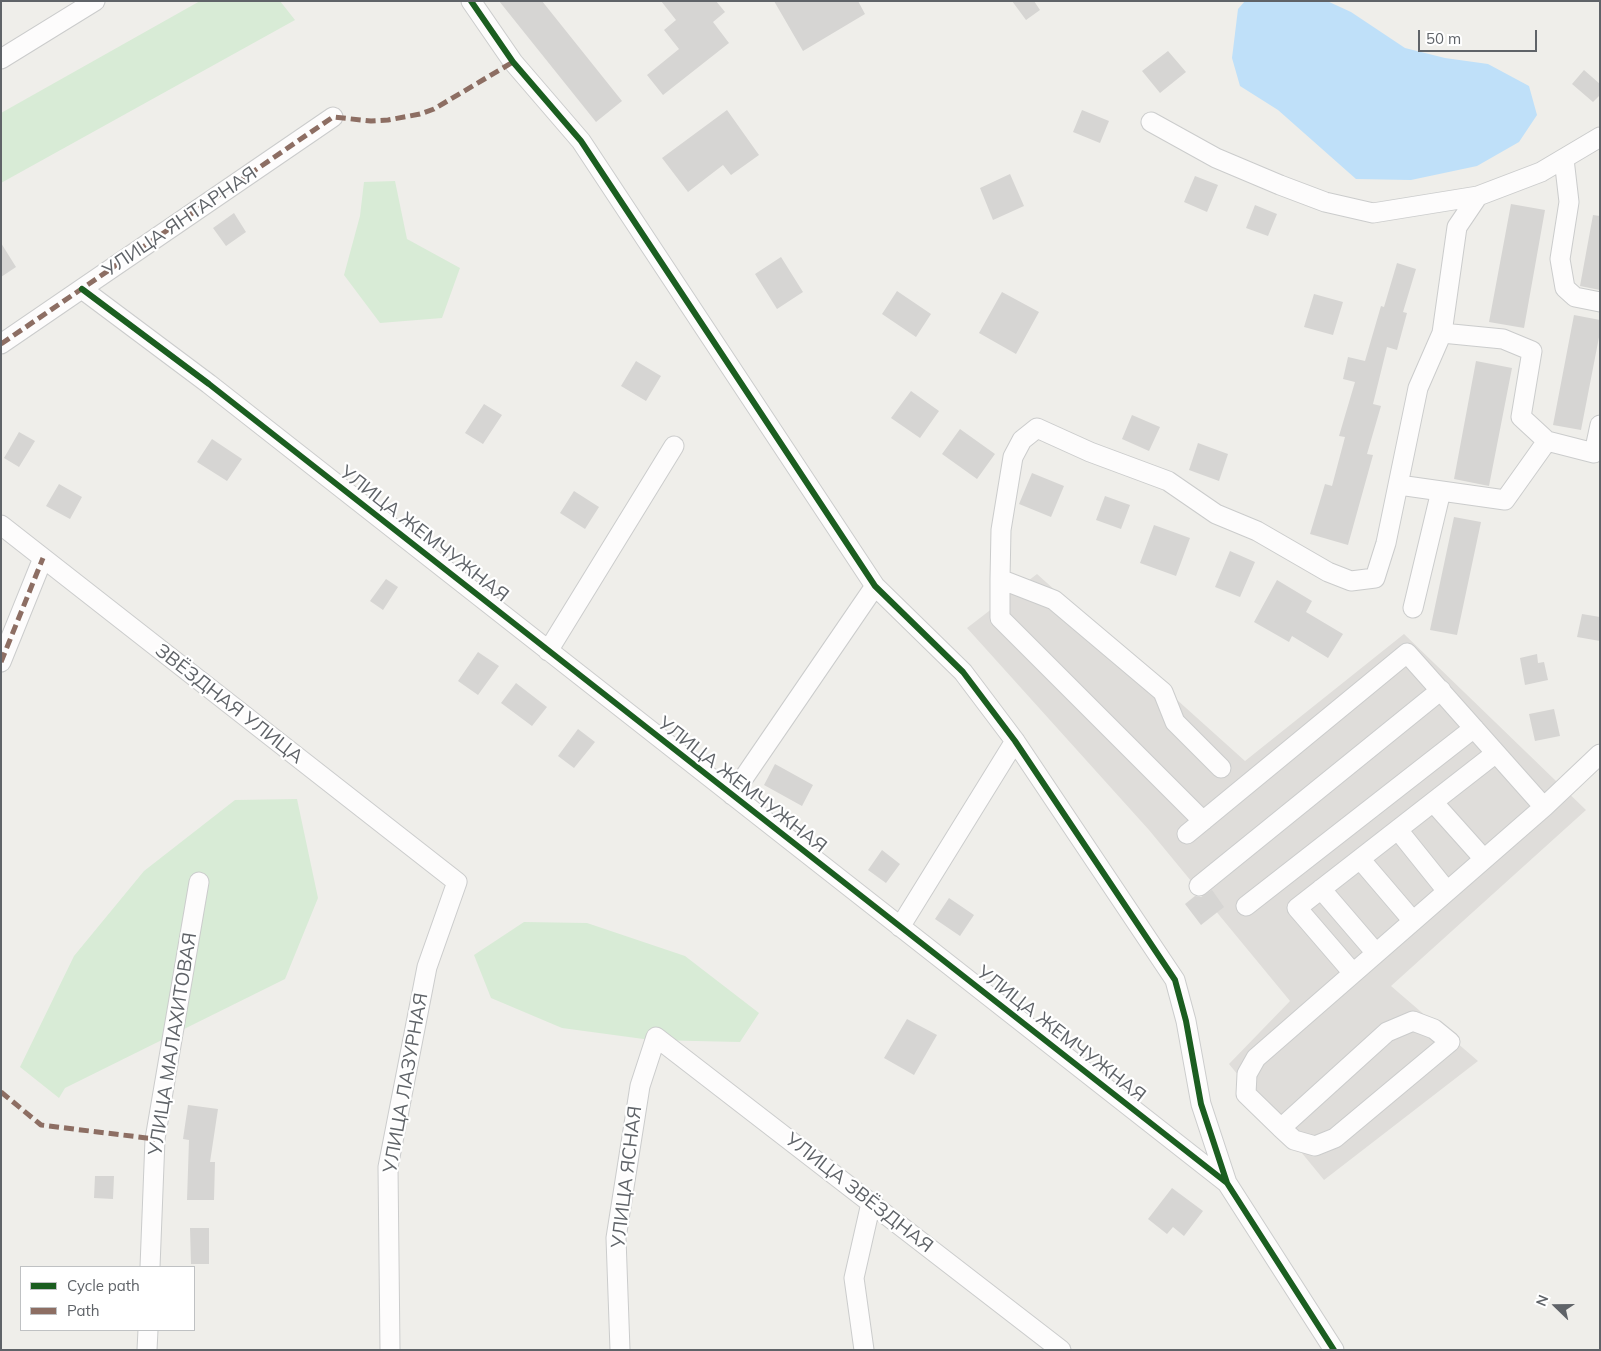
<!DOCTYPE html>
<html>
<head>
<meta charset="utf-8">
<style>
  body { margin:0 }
  #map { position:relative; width:1601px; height:1351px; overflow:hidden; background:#efeeea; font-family:Mulish,sans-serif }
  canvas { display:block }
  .frame { position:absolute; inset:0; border:2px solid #5f6368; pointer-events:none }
  .legend { position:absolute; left:20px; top:1266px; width:175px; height:65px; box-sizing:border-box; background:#fff; border:1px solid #bfc1c3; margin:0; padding:6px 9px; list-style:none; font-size:15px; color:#5f6368 }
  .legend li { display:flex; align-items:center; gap:10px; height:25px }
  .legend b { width:25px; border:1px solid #bfc1c3 }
  .north { position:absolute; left:1531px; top:1281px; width:50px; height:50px; -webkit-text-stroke:4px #fff; paint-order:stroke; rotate:292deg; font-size:14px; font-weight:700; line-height:20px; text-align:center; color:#5f6368 }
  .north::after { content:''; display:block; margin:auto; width:18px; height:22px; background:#5f6368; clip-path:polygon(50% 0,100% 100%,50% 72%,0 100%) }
  .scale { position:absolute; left:1418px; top:30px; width:119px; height:22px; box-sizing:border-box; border:2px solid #5f6368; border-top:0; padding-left:6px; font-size:15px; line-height:18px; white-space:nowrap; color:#5f6368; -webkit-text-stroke:4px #fff; paint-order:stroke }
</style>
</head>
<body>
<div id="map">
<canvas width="1601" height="1351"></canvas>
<div class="frame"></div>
<ul class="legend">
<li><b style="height:6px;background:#1b5e20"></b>Cycle path</li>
<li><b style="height:6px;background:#8d6e63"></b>Path</li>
</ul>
<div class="north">N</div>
<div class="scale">50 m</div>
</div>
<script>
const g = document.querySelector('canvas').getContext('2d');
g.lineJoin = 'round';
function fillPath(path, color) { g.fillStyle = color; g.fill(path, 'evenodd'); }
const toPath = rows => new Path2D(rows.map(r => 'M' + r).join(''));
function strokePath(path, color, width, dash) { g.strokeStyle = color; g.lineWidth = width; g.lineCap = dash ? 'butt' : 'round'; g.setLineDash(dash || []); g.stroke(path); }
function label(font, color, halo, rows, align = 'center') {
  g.font = font + ' Mulish,sans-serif'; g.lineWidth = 4.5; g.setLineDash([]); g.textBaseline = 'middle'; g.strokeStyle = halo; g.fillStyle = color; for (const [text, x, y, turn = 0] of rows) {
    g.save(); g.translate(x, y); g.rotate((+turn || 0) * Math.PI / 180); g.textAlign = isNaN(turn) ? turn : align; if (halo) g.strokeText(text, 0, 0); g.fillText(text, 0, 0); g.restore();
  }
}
const industrial = toPath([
  [1037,574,1245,761,1404,634,1586,810,1391,986,1478,1061,1324,1180,1229,1064,1290,1001,1149,830,967,628]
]);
const green = toPath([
  [200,1,280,1,295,20,1,183,1,113],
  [395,181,407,239,460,268,442,318,380,323,344,275,360,216,364,182],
  [297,799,318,898,285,979,65,1088,59,1098,20,1067,74,956,144,871,235,800],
  [524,922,587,923,685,956,759,1013,740,1042,651,1040,562,1028,491,998,474,955]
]);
const water = toPath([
  [1245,1,1327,1,1351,12,1405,48,1445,58,1488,64,1529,86,1537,115,1519,142,1477,166,1411,180,1356,179,1278,110,1240,86,1232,58,1238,9]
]);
const building = toPath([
  [499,1,542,1,622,101,596,122],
  [661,1,716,1,725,12,713,22,729,43,663,95,647,75,679,49,664,30,676,20],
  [774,1,858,1,865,14,803,51],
  [1012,1,1034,1,1040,10,1026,20],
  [1168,51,1186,72,1160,93,1142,71],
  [1584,70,1600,84,1600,95,1593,102,1572,84],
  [727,110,759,155,731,175,723,165,688,192,662,158],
  [1082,110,1109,121,1100,143,1073,132],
  [1010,174,1024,206,993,220,980,188],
  [1195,176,1218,185,1207,212,1184,202],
  [1511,204,1545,210,1524,328,1489,322],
  [1255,205,1277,214,1268,236,1246,228],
  [234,213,246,232,226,246,213,228],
  [1593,215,1600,216,1600,290,1580,286],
  [1,243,16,267,1,277],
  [781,257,803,292,777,309,755,274],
  [1397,263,1416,269,1403,312,1407,313,1397,350,1387,347,1373,404,1381,406,1367,454,1373,455,1348,545,1310,534,1325,484,1332,486,1345,437,1339,436,1355,382,1343,379,1348,357,1365,361,1381,306,1384,307],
  [897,291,931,314,916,337,882,314],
  [1002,292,1039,312,1016,354,979,333],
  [1314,294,1343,302,1333,335,1304,327],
  [1574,315,1600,320,1600,332,1581,430,1553,425],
  [636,361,661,376,646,401,621,386],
  [1476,361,1512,368,1489,486,1454,479],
  [911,391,939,411,920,438,891,418],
  [484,404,502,415,483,444,465,433],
  [1132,415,1160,427,1149,451,1122,439],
  [960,429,995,454,977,479,942,454],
  [19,432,35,441,19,467,4,458],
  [212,439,242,459,227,481,197,462],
  [1198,443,1228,454,1219,481,1189,470],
  [1032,473,1064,486,1051,517,1019,504],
  [59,484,82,497,70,519,46,506],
  [574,491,599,507,585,529,560,513],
  [1105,496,1130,505,1121,529,1096,520],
  [1454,517,1481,522,1457,635,1430,630],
  [1154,525,1190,538,1176,576,1140,563],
  [1230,551,1255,562,1240,597,1215,587],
  [386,579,398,587,383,610,370,601],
  [1277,580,1312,601,1306,612,1343,634,1328,658,1292,636,1289,642,1254,622],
  [1582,614,1600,617,1600,641,1577,637],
  [478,652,499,666,478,695,458,681],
  [1537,654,1538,663,1544,662,1548,680,1525,685,1520,658],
  [516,683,547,707,532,726,501,703],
  [1554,709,1560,736,1535,741,1529,714],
  [578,729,595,742,574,768,558,756],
  [775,764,813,785,802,806,764,785],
  [882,850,900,864,886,883,868,870],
  [1212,890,1224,907,1201,925,1185,904,1195,896,1201,897],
  [949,898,974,915,960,936,935,919],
  [907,1019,937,1035,914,1075,884,1058],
  [188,1105,218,1109,210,1162,215,1162,214,1200,187,1200,189,1140,183,1139],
  [95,1176,114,1176,113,1199,94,1198],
  [1172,1188,1203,1211,1184,1236,1173,1227,1167,1234,1148,1219],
  [190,1228,209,1228,209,1264,191,1264]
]);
const minor = toPath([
  [471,1,513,62,581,141,875,586,963,672,1015,741,1175,980,1186,1021,1201,1104,1227,1183],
  [1,59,95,1],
  [1151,122,1216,158,1280,185,1325,202,1373,213,1478,196],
  [1564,159,1569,202,1560,259,1565,288,1575,297,1600,302],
  [82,289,209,384,1227,1183,1334,1350],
  [1442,333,1503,339,1532,351,1521,417,1547,441],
  [1,344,333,117],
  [1399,485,1505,500,1547,441,1594,453,1600,425],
  [1,525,457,882,427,967,388,1167,390,1350],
  [1000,579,1000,618,1203,821],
  [1413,608,1441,491],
  [548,651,674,446],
  [1,662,43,558],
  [1221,768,1175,722,1163,692,1054,600,1000,579,1001,530,1013,457,1022,440,1037,428,1090,452,1168,481,1216,514,1257,531,1328,572,1351,581,1375,578,1386,543,1418,388,1442,333,1457,227,1478,196,1541,172,1600,137],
  [732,795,875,586],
  [1433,802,1484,859],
  [1398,830,1447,891],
  [1187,834,1407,653,1544,807,1600,754],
  [1360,859,1413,921],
  [1199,886,1441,690],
  [1321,889,1376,953],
  [1246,906,1474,728],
  [900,927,1015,741],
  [1353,973,1297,908,1496,753],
  [1281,1128,1387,1032,1413,1021,1434,1029,1450,1042,1335,1138,1315,1146,1294,1140,1281,1128,1246,1094,1247,1074,1256,1058,1544,807],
  [150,1267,155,1139,199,882],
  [147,1350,148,1330],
  [620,1350,616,1238,640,1086,656,1037,1061,1350],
  [864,1350,854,1278,871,1203]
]);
const quiet = toPath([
  [1,344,333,117,371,121,388,120,420,114,434,109,513,62],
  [1,662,43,558],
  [1,1092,41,1125,155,1139]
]);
const cycleway = toPath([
  [471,1,513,62,581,141,875,586,963,672,1015,741,1175,980,1186,1021,1201,1104,1227,1183],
  [82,289,209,384,1227,1183,1334,1350]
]);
const streetNames = [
  ["УЛИЦА ЯНТАРНАЯ",180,222,-34],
  ["УЛИЦА ЖЕМЧУЖНАЯ",424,534,38],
  ["ЗВЁЗДНАЯ УЛИЦА",229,704,38],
  ["УЛИЦА ЖЕМЧУЖНАЯ",742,785,38],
  ["УЛИЦА ЖЕМЧУЖНАЯ",1061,1034,38],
  ["УЛИЦА МАЛАХИТОВАЯ",173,1044,-81],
  ["УЛИЦА ЛАЗУРНАЯ",406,1083,-80],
  ["УЛИЦА ЯСНАЯ",627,1177,-83],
  ["УЛИЦА ЗВЁЗДНАЯ",859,1193,38]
];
fillPath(industrial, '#dfddda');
fillPath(green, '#d8ebd6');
fillPath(water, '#bfe0f9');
fillPath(building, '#d6d5d3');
strokePath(minor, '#cbcccc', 21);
strokePath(minor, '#fdfcfc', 19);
strokePath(quiet, '#8d6e63', 5, [10, 5]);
strokePath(cycleway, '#1b5e20', 6);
label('19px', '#5f6368', '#fff', streetNames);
</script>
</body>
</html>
